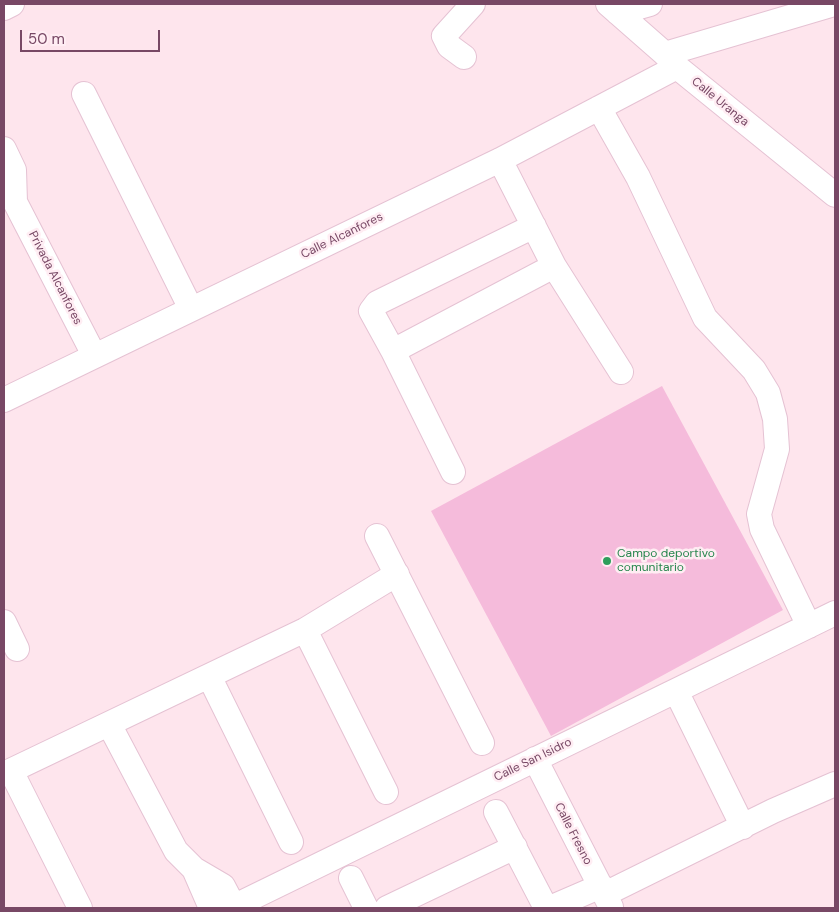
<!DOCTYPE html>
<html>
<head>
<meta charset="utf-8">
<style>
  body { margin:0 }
  #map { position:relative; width:839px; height:912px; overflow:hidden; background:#fee5ed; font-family:"DM Sans",sans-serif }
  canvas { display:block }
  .frame { position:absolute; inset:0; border:5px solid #784865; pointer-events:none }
  .scale { position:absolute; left:20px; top:30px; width:140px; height:22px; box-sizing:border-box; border:2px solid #784865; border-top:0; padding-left:6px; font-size:15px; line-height:18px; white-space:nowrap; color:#784865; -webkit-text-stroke:4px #ffedf3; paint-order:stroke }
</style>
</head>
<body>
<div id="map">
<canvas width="839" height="912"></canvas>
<div class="frame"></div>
<div class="scale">50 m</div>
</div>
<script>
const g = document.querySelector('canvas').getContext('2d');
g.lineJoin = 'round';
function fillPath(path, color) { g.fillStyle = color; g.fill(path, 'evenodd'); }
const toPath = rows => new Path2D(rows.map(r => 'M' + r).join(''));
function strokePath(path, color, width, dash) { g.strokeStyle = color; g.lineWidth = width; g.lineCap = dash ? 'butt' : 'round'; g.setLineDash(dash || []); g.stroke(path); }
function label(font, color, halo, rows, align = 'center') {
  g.font = font + ' "DM Sans",sans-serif'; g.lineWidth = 5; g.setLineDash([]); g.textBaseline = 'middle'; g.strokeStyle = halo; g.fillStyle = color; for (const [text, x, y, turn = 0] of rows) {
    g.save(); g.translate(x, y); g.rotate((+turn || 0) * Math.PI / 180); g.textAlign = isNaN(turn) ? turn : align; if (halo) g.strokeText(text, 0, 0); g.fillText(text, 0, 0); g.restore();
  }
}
const building = toPath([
  [662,386,783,610,551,736,431,511]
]);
const minor = toPath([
  [608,4,665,54,677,67,835,195],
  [4,8,12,4],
  [618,13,650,4],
  [665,54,834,4],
  [464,57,449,46,444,36,473,4],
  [84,94,191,309],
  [599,108,638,177,705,318,754,370,768,393,775,419,777,449,759,514,762,529,809,626],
  [4,149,14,170,15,202,94,355],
  [500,160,554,266,621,372],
  [393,351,554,266],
  [4,400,500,160,677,67],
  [453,472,393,351,371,311,377,303,534,226],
  [377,536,482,743],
  [4,622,17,649],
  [305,630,386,792],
  [209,676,291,842],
  [676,691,743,827],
  [109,724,176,851,194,869,223,886,234,907],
  [535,759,611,907],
  [11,771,80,908],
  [4,774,305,630,397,574],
  [496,812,546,908],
  [194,869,211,908],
  [351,878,366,908],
  [605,894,773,811,835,784],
  [231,908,835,613],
  [387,908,515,847],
  [550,908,601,886]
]);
const markers = [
  [607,561,5,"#2e9e5b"]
];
const streetNames = [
  ["Calle Uranga",720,102,39],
  ["Calle Alcanfores",342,236,-26],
  ["Privada Alcanfores",55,278,63],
  ["Calle San Isidro",533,760,-26],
  ["Calle Fresno",573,834,63]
];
const leisureNames = [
  ["Campo deportivo",617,554],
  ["comunitario",617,568]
];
fillPath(building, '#f5bbdb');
strokePath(minor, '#e5c2d3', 26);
strokePath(minor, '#fff', 24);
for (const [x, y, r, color] of markers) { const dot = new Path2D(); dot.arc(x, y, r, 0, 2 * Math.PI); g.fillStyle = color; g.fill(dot); strokePath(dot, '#ffedf3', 2); }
label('12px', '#784865', '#ffedf3', streetNames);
label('12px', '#27864d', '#ffedf3', leisureNames, 'left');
</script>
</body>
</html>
